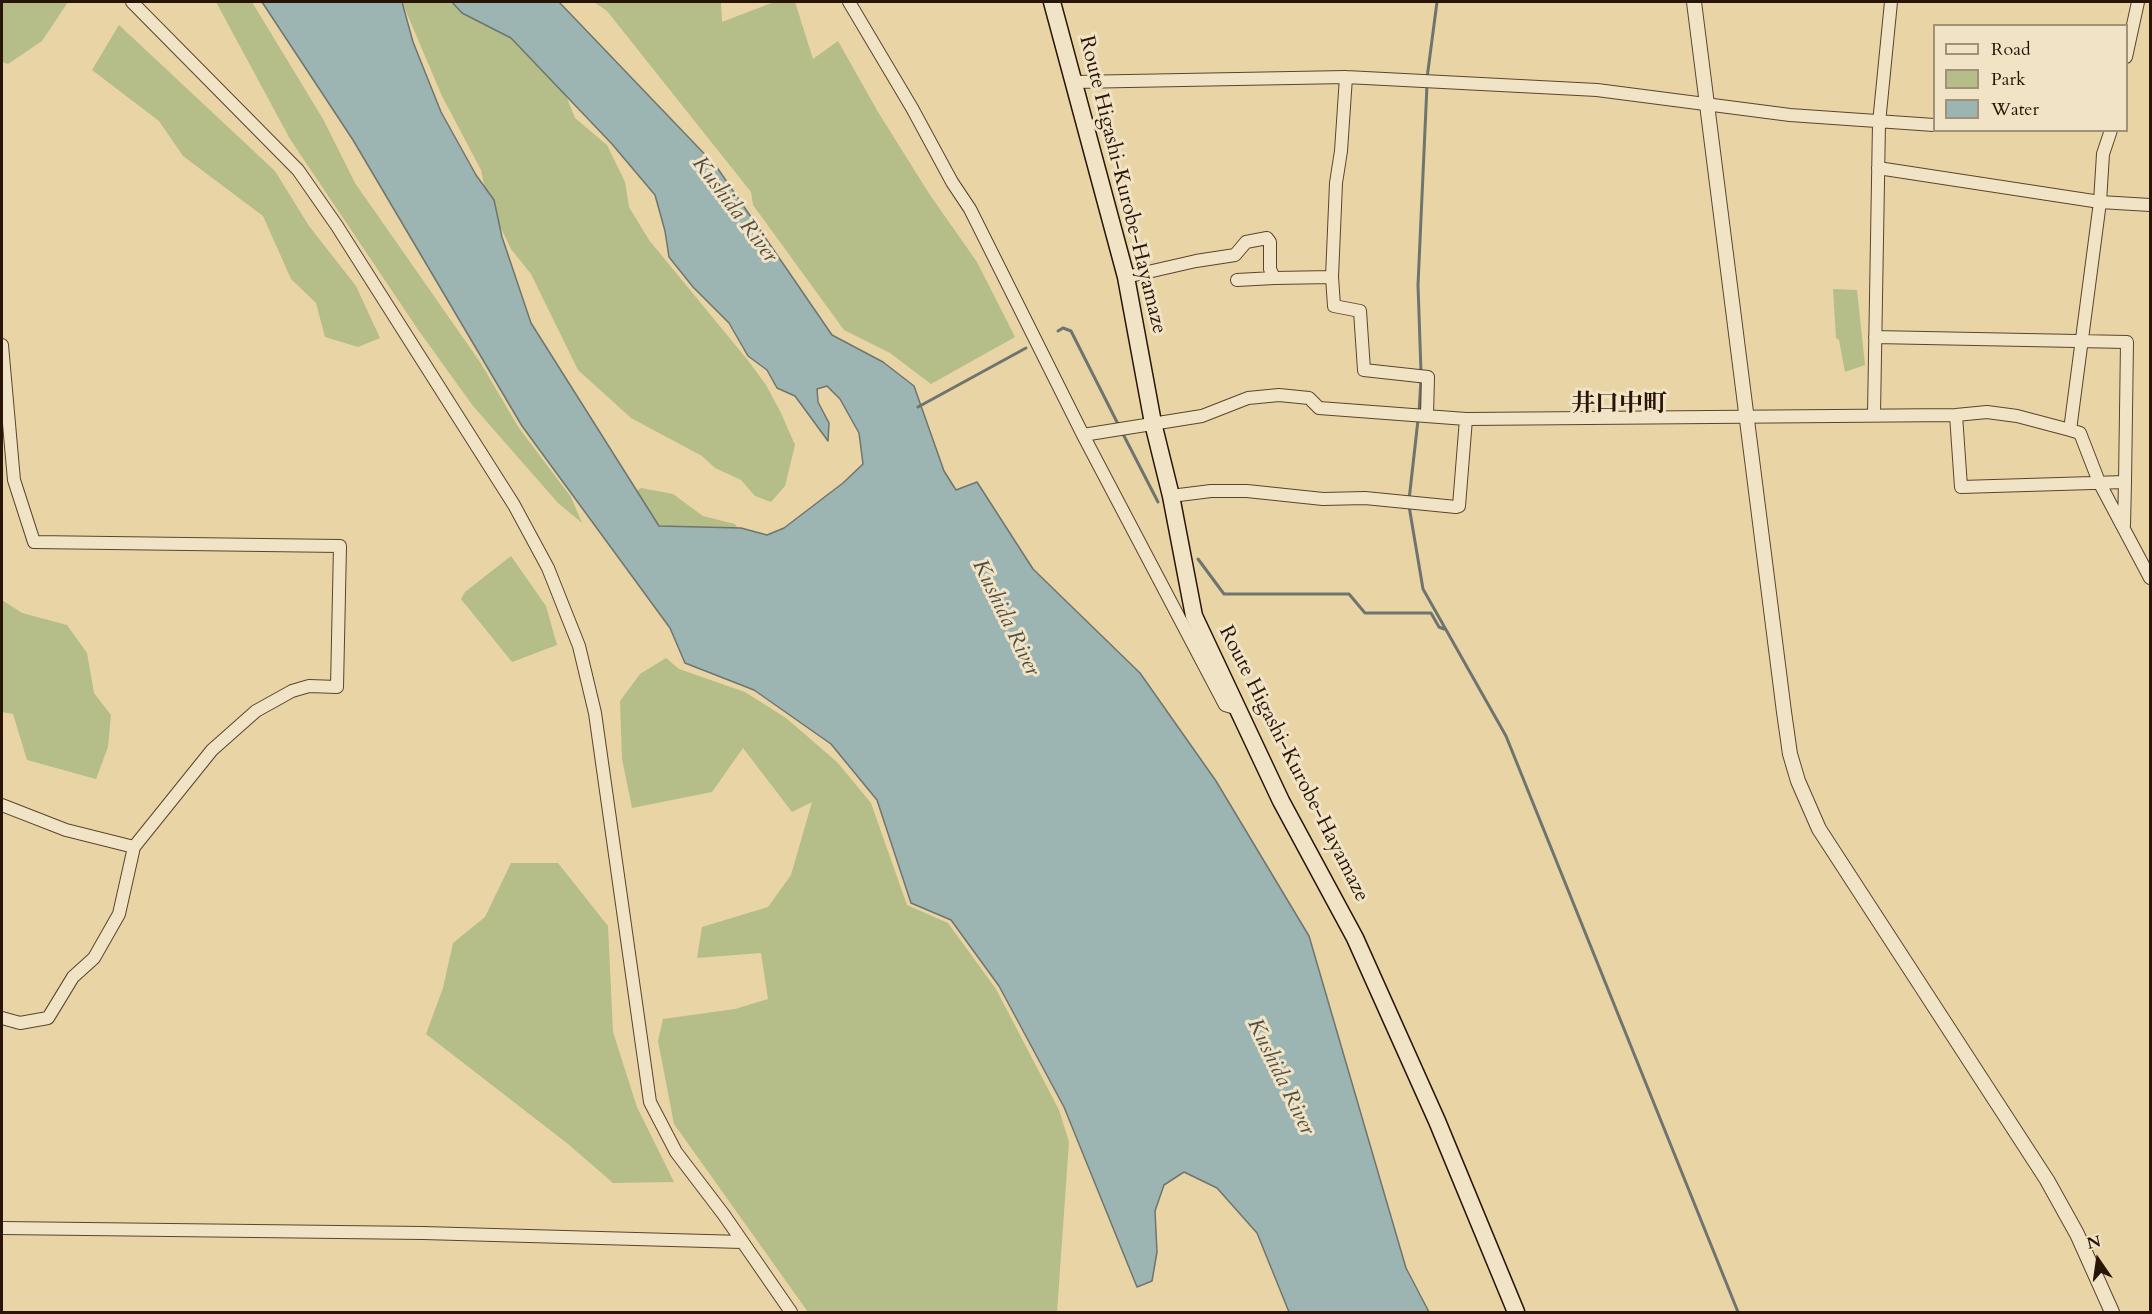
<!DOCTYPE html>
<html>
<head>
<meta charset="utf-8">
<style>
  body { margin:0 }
  #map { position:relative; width:2152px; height:1314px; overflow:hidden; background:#e9d4a6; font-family:Cardo,serif }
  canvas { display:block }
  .frame { position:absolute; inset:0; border:3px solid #291507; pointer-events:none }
  .legend { position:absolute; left:1933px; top:24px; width:195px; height:108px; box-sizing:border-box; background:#f1e3c5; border:2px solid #a19179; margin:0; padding:8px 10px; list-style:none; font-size:18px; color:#291507 }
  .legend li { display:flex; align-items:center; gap:12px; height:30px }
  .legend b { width:30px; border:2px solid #a19179 }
  .north { position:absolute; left:2068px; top:1230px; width:60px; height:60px; -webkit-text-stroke:4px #f1e3c5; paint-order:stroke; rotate:347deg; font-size:16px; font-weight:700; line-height:24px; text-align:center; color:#291507 }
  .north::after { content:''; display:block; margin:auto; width:21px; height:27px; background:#291507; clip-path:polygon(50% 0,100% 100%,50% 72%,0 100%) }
</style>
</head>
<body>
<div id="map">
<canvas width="2152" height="1314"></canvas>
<div class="frame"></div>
<ul class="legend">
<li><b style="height:8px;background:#f1e3c5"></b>Road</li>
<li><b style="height:16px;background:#b5bd88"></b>Park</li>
<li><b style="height:16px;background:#9cb5b3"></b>Water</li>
</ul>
<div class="north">N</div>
</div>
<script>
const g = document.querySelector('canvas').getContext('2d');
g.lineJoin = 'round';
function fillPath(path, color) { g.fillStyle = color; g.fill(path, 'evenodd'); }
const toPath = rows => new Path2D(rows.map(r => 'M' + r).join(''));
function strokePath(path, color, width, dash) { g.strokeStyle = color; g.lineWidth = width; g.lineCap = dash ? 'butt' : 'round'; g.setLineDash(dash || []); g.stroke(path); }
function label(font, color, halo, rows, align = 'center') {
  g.font = font + ' Cardo,"Noto Serif JP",serif'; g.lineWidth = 6; g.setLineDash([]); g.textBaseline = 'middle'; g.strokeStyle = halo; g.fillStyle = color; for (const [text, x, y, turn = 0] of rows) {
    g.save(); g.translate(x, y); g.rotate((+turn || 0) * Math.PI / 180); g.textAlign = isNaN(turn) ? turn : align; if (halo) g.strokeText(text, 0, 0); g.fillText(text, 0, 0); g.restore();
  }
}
const green = toPath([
  [2,2,68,2,42,41,8,64,2,62],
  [216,2,252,2,323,119,355,183,480,362,519,428,571,497,582,523,558,503,473,406,419,331,290,139],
  [402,2,495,2,561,83,575,118,607,145,625,182,629,207,649,240,750,363,766,385,781,413,795,445,785,486,771,502,755,496,741,480,715,468,702,456,631,418,578,370,531,274,511,249,487,199,481,170,442,96],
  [594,2,721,2,722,22,774,2,795,2,813,59,838,41,878,112,930,195,977,262,1015,337,931,384,890,353,844,330,753,205,751,192,607,11],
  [119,25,275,171,309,226,356,286,380,338,358,347,325,337,316,303,291,279,263,216,183,156,159,121,92,70],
  [1833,289,1857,290,1865,365,1845,372,1839,340,1836,338],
  [641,488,673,494,703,516,735,524,748,545,686,568,633,493],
  [511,556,546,606,557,645,512,662,461,599,465,592],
  [2,600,22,613,67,625,87,653,94,693,111,715,108,747,96,779,27,760,13,714,2,712],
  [666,658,679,669,745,692,786,718,837,762,871,803,907,905,948,923,996,989,1059,1110,1069,1142,1057,1312,808,1312,674,1124,658,1041,663,1019,735,1009,768,999,761,953,697,958,702,927,768,907,791,875,812,802,792,812,743,748,712,792,632,808,622,759,620,701,640,674],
  [511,863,558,863,608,926,613,1032,637,1107,674,1182,613,1183,568,1144,426,1034,443,988,453,943,485,917]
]);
const water = toPath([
  [262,2,402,2,413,42,441,112,476,175,494,200,502,237,531,323,659,526,741,528,767,535,784,528,843,483,863,464,859,433,840,399,827,386,817,389,818,402,829,423,828,441,795,396,777,388,767,370,748,356,729,323,693,287,669,257,665,231,655,195,612,144,511,38,462,13,452,2,559,2,716,166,832,335,883,362,914,386,944,471,956,490,977,482,1033,569,1140,673,1216,781,1309,936,1406,1268,1429,1312,1289,1312,1257,1233,1217,1188,1184,1172,1164,1185,1155,1211,1157,1252,1152,1281,1137,1287,1064,1107,999,986,951,920,911,903,877,800,831,744,754,690,685,663,670,628,522,426,353,140,262,2]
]);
const stream = toPath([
  [1427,78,1437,2],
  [1058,331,1063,328,1071,331,1119,426],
  [1421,372,1418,285,1427,85],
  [918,407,1026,348],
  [1419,413,1421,378],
  [1122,432,1158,502],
  [1409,500,1418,420],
  [1409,506,1423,589,1506,736,1738,1312],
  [1198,559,1224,594,1349,594,1365,613,1431,613,1439,627,1444,629]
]);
const minor = toPath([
  [132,2,298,170,337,226,514,505,548,568,579,646,595,713,650,1102,676,1152,724,1215,791,1312],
  [849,2,912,108,952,182,970,209,1083,435,1225,705,1235,708],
  [2126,57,2138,2],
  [1074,82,1346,77,1597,90,1790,115,1934,125],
  [2111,130,2103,154,2100,202,2070,430,2080,433,2099,482,2150,578],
  [1878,168,2100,202,2150,205],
  [1126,277,1196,261,1235,255,1246,242,1267,238,1270,242,1270,269,1274,278,1332,277,1334,306,1360,311,1364,370,1428,377,1427,415],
  [1332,277,1336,183,1341,151,1346,77],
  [1237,280,1274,278],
  [1875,337,2127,342,2125,482],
  [2,345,14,480,34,542,340,546,337,687,309,686,292,691,256,711,212,750,134,847,119,914,94,958,73,977,48,1018,20,1023,2,1018],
  [1874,414,1879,123,1891,2],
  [1956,415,1987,412,2017,416,2070,430],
  [1083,435,1202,416,1248,398,1279,395,1309,398,1319,408,1466,419,1956,415,1961,487,2125,482,2124,525],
  [1171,496,1211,491,1247,491,1323,499,1365,498,1456,507,1459,506,1466,419],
  [2,805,66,830,134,847],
  [2,1228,423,1233,742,1242]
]);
const tertiary = toPath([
  [1694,2,1784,712,1790,754,1798,781,1819,829,2047,1180,2077,1234,2112,1312]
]);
const secondary = toPath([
  [1052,2,1126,277,1153,423,1171,496,1194,616,1281,801,1355,938,1437,1121,1516,1312]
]);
const streetNames = [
  ["Route Higashi-Kurobe-Hayamaze",1122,185,76],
  ["Route Higashi-Kurobe-Hayamaze",1293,764,63]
];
const waterNames = [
  ["Kushida River",734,210,53],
  ["Kushida River",1005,618,64],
  ["Kushida River",1280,1077,64]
];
const quarterNames = [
  ["井口中町",1619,405]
];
fillPath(green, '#b5bd88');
fillPath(water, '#9cb5b3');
strokePath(water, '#6e756e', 1.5);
strokePath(stream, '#6e756e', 3);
strokePath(minor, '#59452f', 14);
strokePath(tertiary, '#59452f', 16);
strokePath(secondary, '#291507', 19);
strokePath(minor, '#f1e3c5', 12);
strokePath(tertiary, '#f1e3c5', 14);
strokePath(secondary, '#f1e3c5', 16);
label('21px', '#291507', '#f1e3c5', streetNames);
label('italic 22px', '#514d43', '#f1e3c5', waterNames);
label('bold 24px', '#291507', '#f1e3c5', quarterNames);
</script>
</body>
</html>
